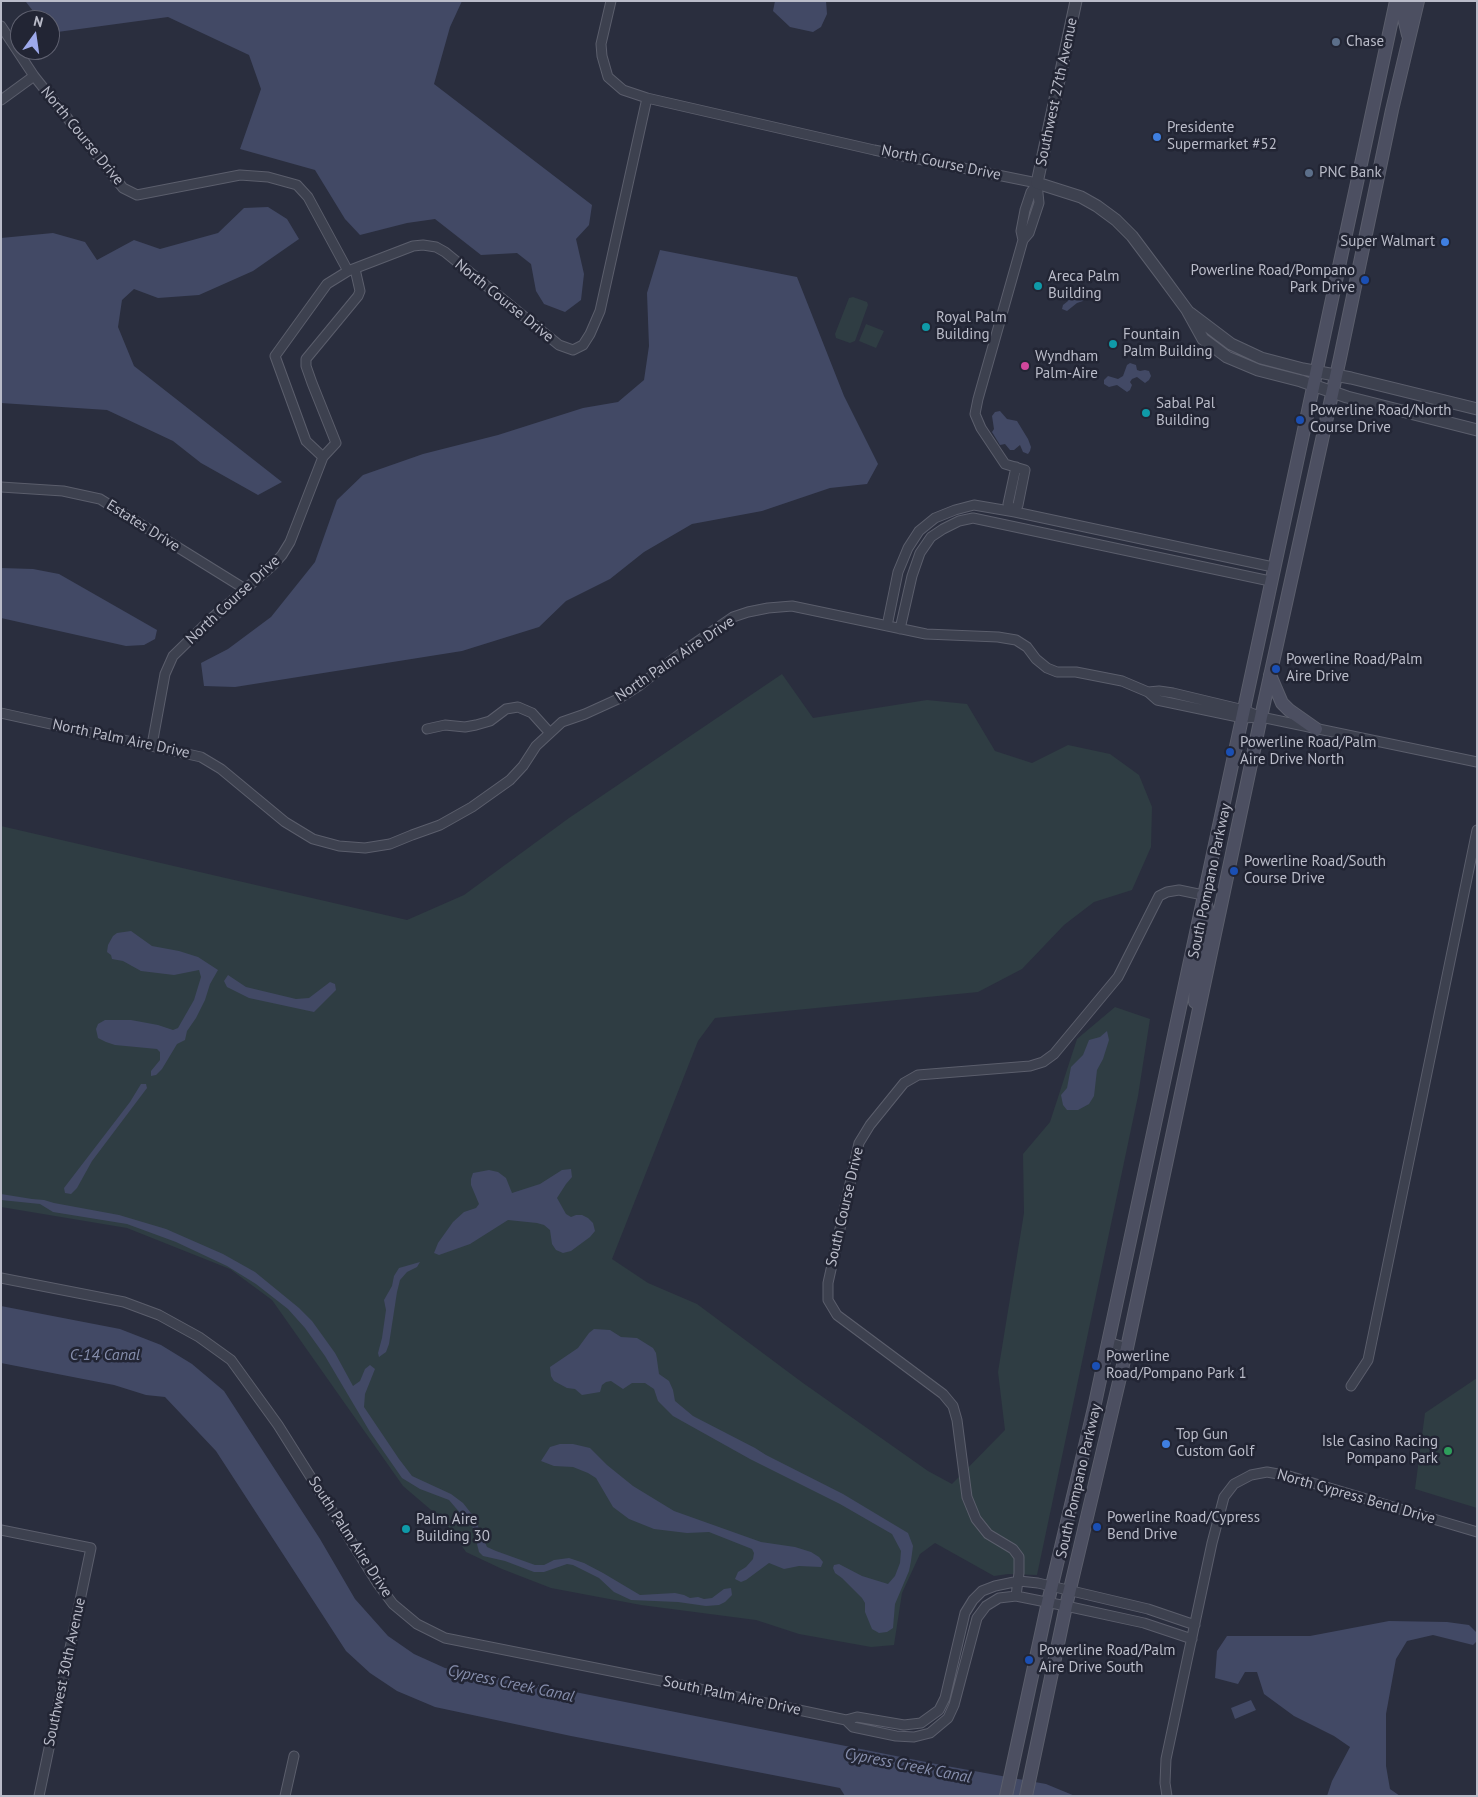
<!DOCTYPE html>
<html>
<head>
<meta charset="utf-8">
<style>
  body { margin:0 }
  #map { position:relative; width:1478px; height:1797px; overflow:hidden; background:#2a2e3e; font-family:"PT Sans",sans-serif }
  canvas { display:block }
  .frame { position:absolute; inset:0; border:2px solid #babcc9; pointer-events:none }
  .north { position:absolute; left:10px; top:10px; width:50px; height:50px; box-sizing:border-box; background:#222534; border:1px solid #5f6170; border-radius:50%; rotate:14deg; font-size:14px; font-weight:700; line-height:20px; text-align:center; color:#babcc9 }
  .north::after { content:''; display:block; margin:auto; width:18px; height:22px; background:#9da9eb; clip-path:polygon(50% 0,100% 100%,50% 72%,0 100%) }
</style>
</head>
<body>
<div id="map">
<canvas width="1478" height="1797"></canvas>
<div class="frame"></div>
<div class="north">N</div>
</div>
<script>
const g = document.querySelector('canvas').getContext('2d');
g.lineJoin = 'round';
function fillPath(path, color) { g.fillStyle = color; g.fill(path, 'evenodd'); }
const toPath = rows => new Path2D(rows.map(r => 'M' + r).join(''));
function strokePath(path, color, width, dash) { g.strokeStyle = color; g.lineWidth = width; g.lineCap = dash ? 'butt' : 'round'; g.setLineDash(dash || []); g.stroke(path); }
function label(font, color, halo, rows, align = 'center') {
  g.font = font + ' "PT Sans",sans-serif'; g.lineWidth = 5; g.setLineDash([]); g.textBaseline = 'middle'; g.strokeStyle = halo; g.fillStyle = color; for (const [text, x, y, turn = 0] of rows) {
    g.save(); g.translate(x, y); g.rotate((+turn || 0) * Math.PI / 180); g.textAlign = isNaN(turn) ? turn : align; if (halo) g.strokeText(text, 0, 0); g.fillText(text, 0, 0); g.restore();
  }
}
const green = toPath([
  [853,297,867,302,868,305,855,341,850,343,836,338,835,334,849,298],
  [866,324,884,331,876,348,859,341],
  [782,674,813,718,927,700,967,704,995,751,1032,763,1068,745,1110,754,1139,775,1152,807,1151,847,1132,890,1094,902,1064,925,1022,969,978,992,715,1018,698,1041,612,1259,648,1283,697,1304,803,1383,928,1471,952,1484,1005,1430,998,1372,1024,1213,1023,1154,1050,1122,1077,1039,1115,1007,1150,1019,1138,1096,1037,1575,1008,1574,994,1576,935,1543,920,1554,902,1593,894,1645,871,1647,799,1634,756,1620,641,1605,551,1588,502,1569,466,1552,444,1521,403,1486,272,1300,230,1269,127,1228,1,1207,1,826,407,920,464,895,569,818],
  [1477,1378,1477,1508,1415,1489,1425,1413]
]);
const water = toPath([
  [28,1,462,1,450,27,434,84,592,205,589,225,576,239,584,274,581,300,565,312,544,304,536,291,531,264,517,253,481,255,435,219,407,223,360,235,345,219,315,170,240,149,261,89,249,55,168,17,50,33,50,20,40,20,26,2],
  [775,1,826,1,827,14,821,27,813,32,790,27,773,11],
  [268,207,287,219,299,239,253,271,199,295,158,298,134,289,122,300,118,327,134,366,282,482,258,495,201,463,173,441,107,410,1,403,1,238,53,233,85,242,97,260,134,240,160,249,218,233,244,208],
  [660,250,797,277,844,396,878,464,867,484,830,488,762,511,692,524,644,552,610,579,566,601,539,627,462,651,235,687,204,686,201,663,228,649,271,617,315,562,337,500,363,475,423,454,498,435,583,408,618,402,644,380,649,346,647,293],
  [1067,288,1071,289,1072,295,1075,297,1081,294,1084,295,1085,298,1083,301,1077,303,1067,311,1062,309,1063,305,1068,301,1064,294],
  [1130,363,1136,365,1137,370,1140,371,1145,370,1149,371,1151,376,1149,380,1145,383,1137,377,1132,379,1130,382,1132,385,1130,390,1127,392,1117,385,1109,387,1104,384,1104,380,1108,376,1118,379,1123,376,1127,365],
  [1000,411,1007,419,1017,421,1028,439,1031,447,1030,451,1028,454,1023,452,1020,445,1014,450,1010,450,1005,444,1000,445,992,432,994,429,992,416,995,412],
  [1,568,33,569,59,574,157,630,155,639,144,645,126,646,1,618],
  [131,931,152,946,179,951,198,957,218,970,210,984,205,1000,196,1018,187,1031,185,1040,177,1044,162,1069,156,1075,151,1076,151,1071,160,1060,160,1052,157,1049,115,1045,106,1042,98,1038,96,1029,98,1024,105,1020,131,1020,158,1025,173,1030,178,1028,194,1000,201,977,199,970,174,975,141,971,123,961,112,959,111,955,107,952,108,945,113,936,117,933],
  [228,975,246,987,296,999,309,998,330,982,335,984,336,990,314,1012,249,998,227,987,224,981],
  [1107,1031,1109,1040,1103,1059,1097,1070,1094,1096,1089,1104,1078,1110,1067,1110,1063,1105,1061,1095,1067,1088,1071,1067,1083,1055,1089,1040,1100,1037],
  [141,1084,146,1084,147,1088,92,1161,77,1188,71,1194,65,1193,64,1188,130,1102],
  [571,1169,572,1177,566,1184,557,1198,566,1214,571,1217,576,1215,582,1215,588,1218,593,1223,595,1231,590,1237,571,1251,563,1253,556,1250,552,1244,550,1230,544,1225,537,1223,508,1220,470,1244,439,1255,434,1253,438,1243,453,1222,464,1212,476,1208,479,1204,471,1185,471,1179,473,1173,489,1170,498,1172,506,1178,512,1193,540,1184,562,1170],
  [1,1194,32,1199,44,1200,54,1203,119,1215,166,1229,223,1254,255,1272,299,1308,312,1321,335,1353,353,1386,360,1381,365,1369,370,1365,375,1369,365,1394,364,1407,399,1459,412,1476,451,1494,463,1503,474,1517,487,1547,496,1551,535,1565,544,1565,554,1560,569,1558,584,1563,603,1573,640,1595,675,1593,684,1595,690,1598,698,1597,704,1599,712,1598,724,1589,731,1588,732,1595,725,1602,719,1605,706,1606,678,1602,631,1600,614,1592,599,1578,573,1565,567,1564,544,1572,534,1572,505,1561,483,1556,479,1552,473,1528,449,1500,420,1489,402,1478,370,1432,325,1356,305,1328,288,1309,256,1284,227,1266,176,1242,127,1224,53,1212,40,1204,1,1200],
  [420,1262,417,1267,407,1272,400,1280,397,1292,389,1344,386,1352,379,1357,378,1353,382,1338,386,1310,384,1300,392,1286,394,1276,399,1268],
  [1,1306,120,1329,161,1345,192,1364,224,1391,320,1539,355,1599,388,1636,414,1654,445,1668,570,1691,941,1765,1046,1784,1075,1796,845,1796,840,1788,571,1736,435,1707,397,1691,370,1673,346,1651,216,1451,165,1397,146,1395,114,1385,1,1363],
  [594,1329,610,1330,621,1337,637,1338,653,1348,656,1353,659,1374,669,1381,673,1390,675,1401,693,1416,755,1448,766,1455,843,1494,908,1533,913,1546,911,1561,909,1571,895,1604,893,1628,887,1632,879,1633,872,1629,865,1612,865,1603,862,1598,842,1578,835,1573,833,1568,834,1565,839,1564,862,1576,888,1584,895,1576,900,1563,901,1551,892,1534,840,1504,750,1459,673,1416,658,1401,654,1389,645,1383,632,1383,623,1389,611,1381,606,1382,602,1385,600,1392,582,1395,575,1389,567,1388,554,1381,551,1376,550,1367,578,1348,589,1333],
  [560,1444,573,1444,590,1448,607,1465,633,1486,674,1511,761,1542,795,1547,811,1552,819,1557,823,1562,821,1567,799,1566,784,1569,769,1563,746,1580,741,1582,735,1579,738,1572,746,1567,753,1559,754,1553,752,1549,709,1532,687,1533,654,1529,629,1519,613,1507,596,1478,588,1473,573,1467,554,1466,541,1461,550,1447],
  [1389,1621,1447,1622,1469,1625,1477,1633,1477,1641,1473,1645,1433,1635,1407,1641,1396,1659,1386,1714,1386,1766,1390,1789,1400,1796,1327,1796,1332,1781,1350,1747,1334,1736,1294,1716,1264,1694,1257,1672,1245,1672,1238,1684,1215,1678,1217,1651,1227,1636,1310,1636],
  [1251,1700,1256,1710,1235,1719,1231,1708]
]);
const minor = toPath([
  [1,26,34,76,123,188,137,195,240,175,268,177,297,185,308,197,348,271],
  [647,98,874,150,1037,183],
  [1,100,34,76],
  [1023,240,1021,231,1025,210,1031,192,1037,184],
  [323,457,306,441,275,356,327,284,348,271,413,246,423,245,436,247,445,252,559,345,573,350,583,345,590,334,600,311,647,98,623,90,608,77,602,56,601,44,611,1],
  [1016,467,1008,504,1015,512,1018,505,1025,470,1005,464,981,428,975,414,978,399,1023,240,1029,233,1039,203,1037,183],
  [1,487,63,491,100,499,245,589],
  [887,626,898,572,908,548,919,531,935,518,955,510,974,505,1015,512,1273,567],
  [900,629,912,576,920,553,931,537,943,529,959,521,973,518,1270,581],
  [1148,692,1159,691,1173,693,1244,710,1261,717,1477,762],
  [1,713,201,757,221,769,285,822,313,839,339,846,365,848,390,844,412,835,440,825,472,807,510,780,523,766,536,746,562,722,585,714,618,699,640,685,685,650,733,617,748,612,768,608,792,606,926,634,998,637,1016,640,1027,647,1036,659,1047,668,1057,672,1076,672,1122,681,1148,692,1157,700,1243,718,1261,717],
  [427,729,445,725,465,727,476,725,490,721,506,709,518,707,532,713,550,733],
  [152,745,165,674,173,656,212,618,273,565,282,555,290,542,323,457,336,443,312,383,306,366,306,359,358,296,360,291,355,269],
  [1,1278,124,1302,159,1315,199,1337,231,1360,278,1425,378,1584,393,1604,417,1624,445,1638,671,1683,846,1720,857,1717,904,1725,921,1723,939,1710,945,1698,965,1613,973,1600,982,1591,995,1586,1019,1581,1038,1583,1148,1609,1195,1625],
  [1108,1342,1127,1348],
  [1351,1386,1368,1360,1477,830],
  [1,1530,91,1548,39,1796],
  [1016,1596,1019,1573,1019,1557,1013,1549,988,1534,976,1519,967,1497,957,1420,953,1406,943,1394,837,1315,828,1300,828,1283,859,1143,870,1125,904,1083,918,1075,1030,1066,1043,1062,1054,1054,1118,977,1159,896,1167,892,1179,890,1203,895],
  [846,1720,853,1727,896,1736,914,1737,930,1733,948,1718,954,1705,977,1618,986,1606,999,1598,1016,1596,1066,1606,1144,1623,1192,1639],
  [285,1796,294,1756],
  [1167,1796,1165,1783,1166,1759,1212,1543,1224,1497,1234,1484,1251,1475,1267,1472,1289,1476,1477,1532]
]);
const tertiary = toPath([
  [1076,1,1037,183,1081,197,1097,206,1116,220,1132,236,1162,276,1187,310,1203,339,1227,357,1258,370,1301,381,1347,397,1477,430],
  [1190,313,1231,344,1261,358,1303,369,1351,378,1477,409]
]);
const secondary = toPath([
  [1408,35,1404,18,1408,1],
  [1270,675,1282,703,1289,710,1316,729],
  [1195,1002,1196,979,1210,918,1203,895],
  [1006,1796,1048,1602,1094,1408,1396,1],
  [1026,1796,1066,1606,1127,1348,1261,717,1340,358,1392,110,1418,1]
]);
const markers = [
  [1336,42,5,"#5c6f8a"],
  [1157,137,5,"#3f7fe0"],
  [1309,173,5,"#5c6f8a"],
  [1445,242,5,"#3f7fe0"],
  [1365,280,5,"#1a4fb4"],
  [1038,286,5,"#0f9aa8"],
  [926,327,5,"#0f9aa8"],
  [1113,344,5,"#0f9aa8"],
  [1025,366,5,"#d1479c"],
  [1146,413,5,"#0f9aa8"],
  [1300,420,5,"#1a4fb4"],
  [1276,669,5,"#1a4fb4"],
  [1230,752,5,"#1a4fb4"],
  [1234,871,5,"#1a4fb4"],
  [1096,1366,5,"#1a4fb4"],
  [1166,1444,5,"#3f7fe0"],
  [1448,1451,5,"#2e9e5b"],
  [1097,1527,5,"#1a4fb4"],
  [406,1529,5,"#0f9aa8"],
  [1029,1660,5,"#1a4fb4"]
];
const poiNames = [
  ["Chase",1346,42],
  ["Presidente",1167,128],
  ["Supermarket #52",1167,145],
  ["PNC Bank",1319,173],
  ["Super Walmart",1435,242,"right"],
  ["Powerline Road/Pompano",1355,271,"right"],
  ["Park Drive",1355,288,"right"],
  ["Areca Palm",1048,277],
  ["Building",1048,294],
  ["Royal Palm",936,318],
  ["Building",936,335],
  ["Fountain",1123,335],
  ["Palm Building",1123,352],
  ["Wyndham",1035,357],
  ["Palm-Aire",1035,374],
  ["Sabal Pal",1156,404],
  ["Building",1156,421],
  ["Powerline Road/North",1310,411],
  ["Course Drive",1310,428],
  ["Powerline Road/Palm",1286,660],
  ["Aire Drive",1286,677],
  ["Powerline Road/Palm",1240,743],
  ["Aire Drive North",1240,760],
  ["Powerline Road/South",1244,862],
  ["Course Drive",1244,879],
  ["Powerline",1106,1357],
  ["Road/Pompano Park 1",1106,1374],
  ["Top Gun",1176,1435],
  ["Custom Golf",1176,1452],
  ["Isle Casino Racing",1438,1442,"right"],
  ["Pompano Park",1438,1459,"right"],
  ["Powerline Road/Cypress",1107,1518],
  ["Bend Drive",1107,1535],
  ["Palm Aire",416,1520],
  ["Building 30",416,1537],
  ["Powerline Road/Palm",1039,1651],
  ["Aire Drive South",1039,1668]
];
const streetNames = [
  ["Southwest 27th Avenue",1057,92,-78],
  ["North Course Drive",82,136,51],
  ["North Course Drive",941,163,12],
  ["North Course Drive",504,301,39],
  ["Estates Drive",143,526,32],
  ["North Course Drive",233,600,-43],
  ["North Palm Aire Drive",675,659,-34],
  ["North Palm Aire Drive",121,739,12],
  ["South Pompano Parkway",1210,881,-78],
  ["South Course Drive",845,1207,-77],
  ["South Pompano Parkway",1079,1481,-77],
  ["North Cypress Bend Drive",1356,1497,16],
  ["South Palm Aire Drive",350,1537,57],
  ["Southwest 30th Avenue",65,1672,-78],
  ["South Palm Aire Drive",732,1696,12]
];
const waterNames = [
  ["C-14 Canal",105,1355],
  ["Cypress Creek Canal",511,1684,12],
  ["Cypress Creek Canal",908,1766,11]
];
fillPath(green, '#2f3d43');
fillPath(water, '#424965');
strokePath(minor, '#5b5e6c', 11);
strokePath(tertiary, '#5b5e6c', 13);
strokePath(secondary, '#5b5e6c', 14);
strokePath(minor, '#3d414f', 9);
strokePath(tertiary, '#3d414f', 11);
strokePath(secondary, '#4c4f61', 12);
for (const [x, y, r, color] of markers) { const dot = new Path2D(); dot.arc(x, y, r, 0, 2 * Math.PI); g.fillStyle = color; g.fill(dot); strokePath(dot, '#222534', 2); }
label('15px', '#babcc9', '#222534', poiNames, 'left');
label('15px', '#babcc9', '#222534', streetNames);
label('italic 16px', '#868eac', '#222534', waterNames);
</script>
</body>
</html>
